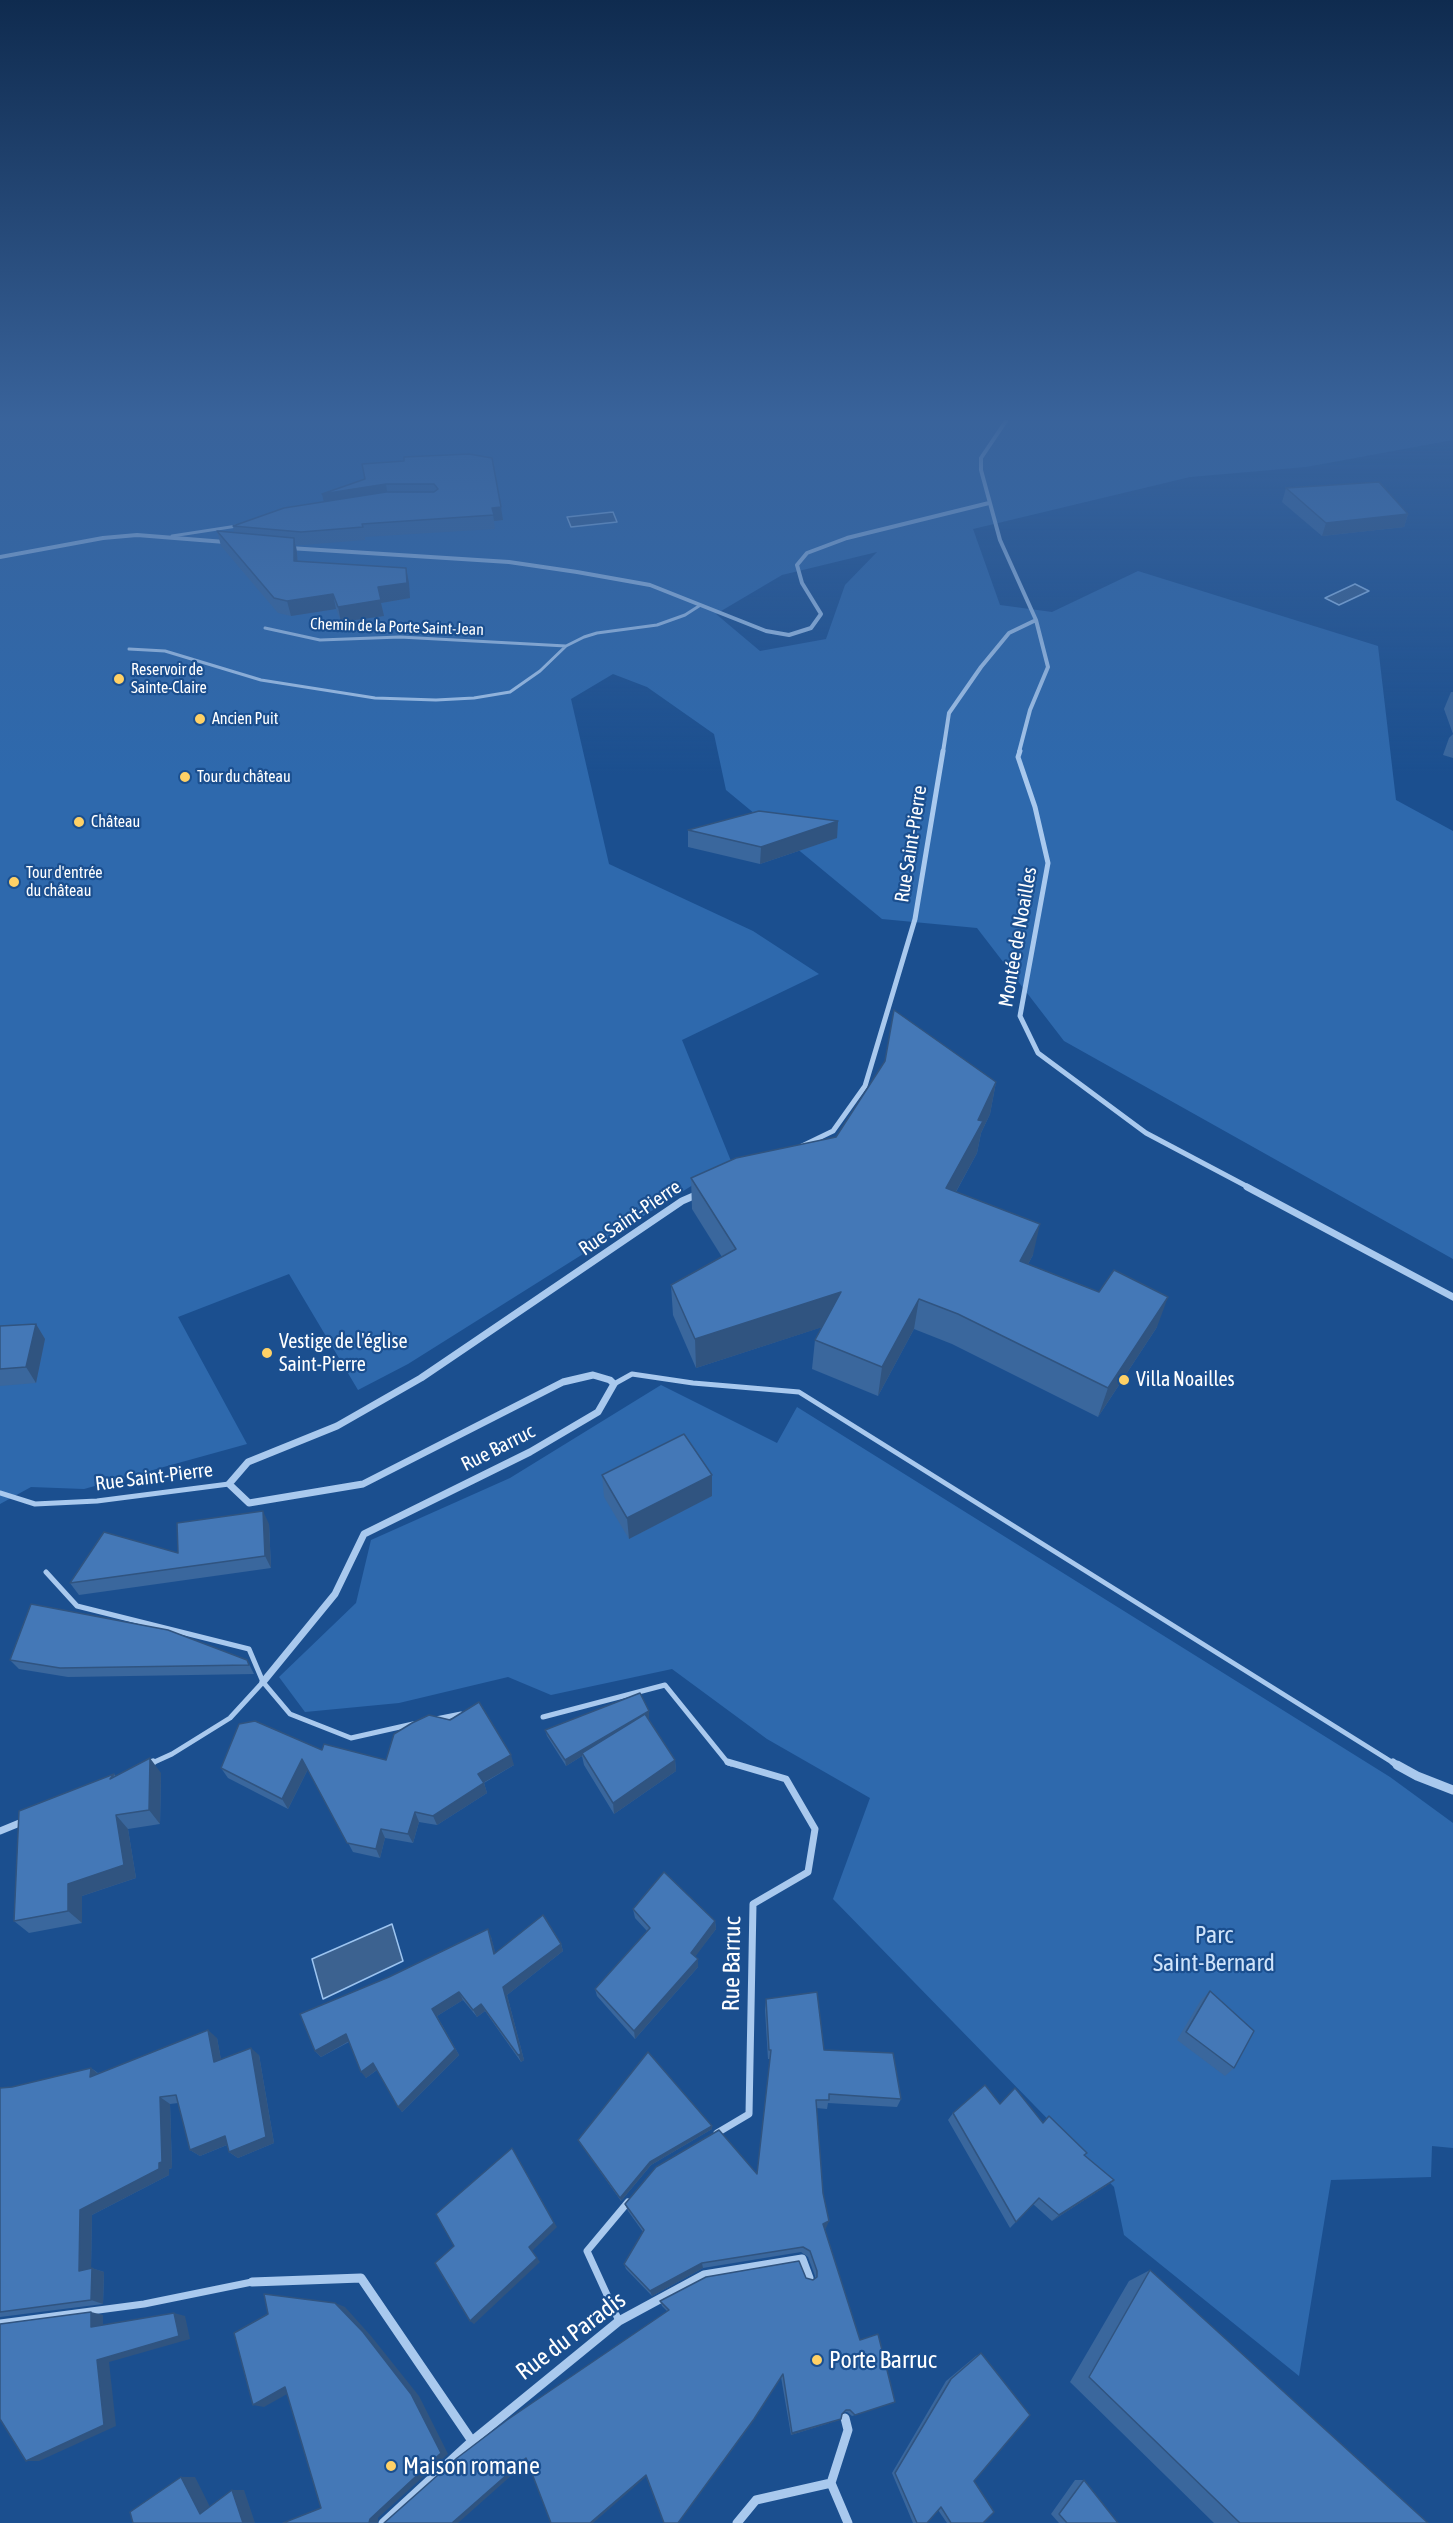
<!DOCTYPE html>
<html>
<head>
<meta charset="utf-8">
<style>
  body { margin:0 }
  canvas { display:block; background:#1b4f8f }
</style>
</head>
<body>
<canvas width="1453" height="2523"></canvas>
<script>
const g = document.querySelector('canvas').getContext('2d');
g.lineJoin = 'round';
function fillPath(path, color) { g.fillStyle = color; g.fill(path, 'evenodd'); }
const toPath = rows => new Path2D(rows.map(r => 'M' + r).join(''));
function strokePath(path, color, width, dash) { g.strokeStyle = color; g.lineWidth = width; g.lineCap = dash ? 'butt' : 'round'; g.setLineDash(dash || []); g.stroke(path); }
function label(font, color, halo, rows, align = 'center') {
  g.font = font + ' "Asap Condensed",sans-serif'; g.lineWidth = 4.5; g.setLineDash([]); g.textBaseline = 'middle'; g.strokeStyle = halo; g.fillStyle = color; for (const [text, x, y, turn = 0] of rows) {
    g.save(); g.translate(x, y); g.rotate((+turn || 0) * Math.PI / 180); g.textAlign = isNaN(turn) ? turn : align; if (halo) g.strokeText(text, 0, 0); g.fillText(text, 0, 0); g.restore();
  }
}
const green = toPath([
  [0,421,1453,421,1453,440,1306,467,1190,477,973,529,1000,605,1052,612,1138,571,1378,646,1396,800,1453,831,1453,1259,1064,1041,977,928,882,919,726,790,714,734,647,687,613,674,571,699,609,864,753,931,819,974,682,1040,731,1161,408,1364,358,1390,289,1274,178,1317,247,1444,84,1489,31,1487,0,1504],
  [877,552,845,585,826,639,760,651,716,614,782,575],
  [661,1385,777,1443,797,1407,1390,1777,1453,1823,1453,2148,1432,2146,1431,2177,1331,2180,1299,2376,1124,2235,1114,2187,833,1899,870,1798,767,1739,672,1669,551,1695,508,1677,399,1703,305,1712,279,1677,356,1603,371,1540,510,1478]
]);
const water = toPath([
  [613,512,617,522,571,527,567,517,613,512],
  [1355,584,1369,591,1339,605,1325,598,1355,584],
  [392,1924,403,1961,323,1999,312,1959,392,1924]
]);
const laneFar2 = toPath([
  [172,536,237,526],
  [265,628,320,640,400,637,566,646],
  [129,649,165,651,261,680,375,698,436,700,474,698,510,692,540,671,566,646,584,637,597,633,657,625,685,615,699,606]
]);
const laneFar1 = toPath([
  [614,1384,632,1374,693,1383,799,1392,1395,1764],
  [0,1493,35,1504,97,1501,229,1484],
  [46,1572,77,1606,249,1649,263,1682,290,1714,351,1738,413,1724],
  [543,1717,665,1685,728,1763,731,1764],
  [436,1719,461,1714],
  [150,1764,172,1754,230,1718,263,1682]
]);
const lane = toPath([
  [1393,1762,1397,1765],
  [150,1764,153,1762],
  [0,1831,22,1822],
  [717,2133,749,2114,753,1904,808,1872,815,1829,786,1779,728,1762],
  [619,2321,587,2251,628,2202],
  [0,2323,144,2304,252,2282]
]);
const streetFar3 = toPath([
  [1006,421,981,458,981,470,1000,540,1036,620,1048,667,1030,710,1019,752],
  [289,548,509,562,577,572,650,585,766,631,789,635,811,628,821,614,802,583,797,565,807,553,847,538,989,503],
  [0,557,103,538,137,535,225,542],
  [943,752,949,713,981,667,1009,633,1036,620]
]);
const streetFar2 = toPath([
  [1020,751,1018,757,1035,807,1048,863,1020,1016,1038,1053,1146,1133,1250,1188],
  [802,1146,833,1131,865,1086,915,919,943,751]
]);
const streetFar1 = toPath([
  [1247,1187,1453,1297],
  [263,1682,335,1594,364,1534,530,1452,598,1412,614,1384,610,1380,593,1375,563,1382,363,1484,249,1503,229,1484,248,1462,337,1426,421,1378,682,1201,698,1194]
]);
const street = toPath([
  [1397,1765,1417,1776,1453,1790],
  [252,2282,361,2278,472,2441],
  [831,2483,848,2430,845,2418],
  [831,2483,848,2523],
  [383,2523,472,2441,619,2321,704,2275,802,2259,809,2278],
  [737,2523,756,2500,831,2483]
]);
const wall = toPath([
  [404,461,503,520,494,521,495,529,365,537,365,540,304,545,296,545,298,561,406,568,409,583,410,598,381,603,384,616,341,622,336,609,291,616,278,613,221,546,217,531,234,533,233,526,324,502,322,494,365,479],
  [1286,488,1408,514,1404,527,1322,536,1282,502],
  [1451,692,1453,692,1453,758,1443,755,1449,738,1453,734,1444,709],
  [838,821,837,838,760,864,688,847,688,830],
  [996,1082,990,1114,981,1133,977,1153,956,1192,1033,1255,1028,1264,1157,1327,1098,1417,952,1344,914,1329,878,1396,812,1369,815,1340,822,1327,696,1368,673,1315,671,1285,722,1257,692,1209,691,1178,836,1137],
  [36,1324,45,1339,36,1383,0,1386,0,1326],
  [602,1475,712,1475,712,1496,629,1539,604,1497],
  [269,1524,271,1568,79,1595,70,1583,178,1553],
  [10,1660,247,1660,254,1674,68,1677,19,1669],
  [649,1711,649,1718,648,1718,675,1760,676,1771,614,1814,584,1765,582,1756,566,1766,547,1736,545,1730],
  [322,1750,386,1760,514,1765,484,1783,487,1793,437,1825,419,1822,413,1843,385,1838,380,1858,353,1852,308,1769,288,1809,228,1778,221,1768],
  [161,1773,160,1824,128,1829,136,1878,82,1896,82,1923,29,1933,14,1921,114,1774,116,1776],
  [633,1909,715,1921,716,1929,695,1956,698,1959,698,1967,635,2039,597,1996,595,1989,647,1931,635,1918],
  [491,1937,495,1953,561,1944,563,1951,507,1995,524,2060,521,2062,485,2011,477,2017,463,2000,437,2016,459,2055,402,2112,377,2070,366,2078,349,2042,321,2057,315,2051],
  [1210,1991,1234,2068,1225,2076,1177,2040,1201,2000],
  [766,1999,824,2050,901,2099,897,2107,828,2103,827,2109,816,2108,823,2193,826,2228,824,2229,860,2340,895,2402,852,2416,847,2412,844,2412,842,2414,841,2419,839,2420,791,2435,781,2377,753,2421,678,2523,664,2523,646,2476,528,2462,667,2311,662,2306,660,2301,806,2278,813,2280,815,2278,815,2276,808,2257,801,2252,703,2268,652,2296,626,2269,624,2264,643,2232,628,2211,625,2204,757,2174,770,2059,768,2059,765,2010],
  [217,2038,221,2060,259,2055,274,2143,238,2158,229,2152,227,2145,200,2156,190,2150,178,2103,170,2104,172,2168,169,2169,169,2175,92,2215,91,2268,104,2272,103,2304,0,2317,0,2088,12,2087,91,2068,98,2073],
  [1000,2104,1043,2123,1084,2155,1114,2180,1106,2186,1052,2221,1033,2204,1010,2228,948,2120,953,2113],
  [712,2126,712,2129,651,2165,621,2201,580,2143,578,2140],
  [1150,2270,1428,2523,1214,2523,1070,2382,1129,2281],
  [981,2353,974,2481,983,2523,947,2523,938,2510,927,2523,913,2523,892,2473,946,2381,976,2356],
  [1075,2480,1084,2480,1118,2523,1059,2523,1051,2514]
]);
const shadedWall = toPath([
  [386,484,388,497,325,507,322,494],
  [501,507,503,520,494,521,492,508],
  [1408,514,1404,527,1322,536,1326,523],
  [294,538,297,553,298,576,294,561],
  [406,568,409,583,410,598,381,603,384,616,341,622,338,607,378,587],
  [333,594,336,609,291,616,287,601],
  [838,821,837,838,760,864,761,847],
  [996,1082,990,1114,981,1133,977,1153,941,1219,946,1188],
  [1040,1224,1033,1255,1013,1291,1020,1261],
  [841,1292,838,1322,696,1368,695,1339],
  [1168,1297,1157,1327,1098,1417,1108,1388],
  [919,1299,914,1329,878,1396,882,1367],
  [36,1324,45,1339,36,1383,26,1367],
  [712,1475,712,1496,629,1539,627,1518],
  [263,1511,269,1524,271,1568,265,1556],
  [649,1711,649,1718,583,1756,582,1753,582,1756,566,1766,565,1760],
  [511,1755,514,1765,481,1784,478,1774],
  [150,1758,161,1773,160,1824,149,1810],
  [302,1759,308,1769,288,1809,282,1799],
  [675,1760,676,1771,614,1814,613,1803],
  [484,1783,487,1793,437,1825,433,1816],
  [415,1812,419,1822,413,1843,408,1834],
  [116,1815,128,1829,136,1878,82,1896,82,1923,68,1911,68,1884],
  [381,1829,385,1838,380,1858,376,1849],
  [715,1921,716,1929,692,1961,691,1953],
  [488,1929,491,1937,498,1962,494,1954],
  [561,1944,563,1951,507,1995,524,2060,521,2062,518,2055,503,1987],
  [698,1959,698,1967,635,2039,634,2031],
  [459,1992,463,2000,437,2016,459,2055,402,2112,398,2107,432,2009],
  [481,2004,485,2011,477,2017,473,2010],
  [208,2030,217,2038,223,2070,214,2062],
  [346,2034,351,2040,321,2057,315,2051],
  [251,2048,259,2055,274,2143,238,2158,229,2152],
  [373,2063,378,2069,366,2078,361,2072],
  [91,2068,101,2076,90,2077],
  [160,2097,170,2104,172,2168,169,2169,169,2175,92,2215,91,2275,79,2271,80,2210,159,2163],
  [712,2126,712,2129,651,2165,621,2201,620,2198,650,2162],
  [225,2136,234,2142,200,2156,190,2150],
  [515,2153,557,2227,532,2251,540,2262,474,2324,470,2321,529,2247],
  [1114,2180,1106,2186,1052,2221,1059,2215],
  [829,2221,826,2228,820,2230,823,2224],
  [702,2263,703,2268,652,2296,650,2291],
  [92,2268,104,2272,103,2304,91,2300],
  [335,2303,345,2307,371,2336,419,2396,448,2454,378,2518,378,2523,369,2523],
  [91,2312,103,2315,103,2330,91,2327],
  [174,2313,185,2316,190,2339,109,2362,116,2426,39,2461,26,2461,97,2360],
  [285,2387,296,2389,264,2407,253,2405],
  [841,2419,839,2420,791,2435,792,2433],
  [526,2458,531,2458,458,2523,452,2523],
  [646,2475,648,2475,593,2523,590,2523],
  [181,2477,195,2477,213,2513,200,2514],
  [232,2490,244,2490,255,2523,243,2523]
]);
const building = toPath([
  [469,454,492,458,501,507,492,508,494,515,362,524,363,527,301,532,233,526,284,508,386,492,434,492,438,489,434,484,386,484,322,494,365,479,362,464,404,461,404,457,469,454],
  [1379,482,1408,514,1326,523,1286,488,1379,482],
  [217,531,294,538,294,561,406,568,407,583,378,587,381,600,338,607,333,594,287,601,274,598,217,531],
  [759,811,838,821,761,847,688,830,759,811],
  [894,1010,996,1082,978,1120,983,1121,946,1188,1040,1224,1020,1261,1099,1292,1114,1270,1168,1297,1108,1388,958,1314,919,1299,882,1367,815,1340,841,1292,695,1339,671,1285,736,1249,691,1178,736,1158,836,1137,885,1061,894,1010],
  [36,1324,26,1367,0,1369,0,1326,36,1324],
  [684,1434,712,1475,627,1518,602,1475,684,1434],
  [263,1511,265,1556,70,1583,104,1532,178,1553,177,1523,263,1511],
  [31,1604,168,1630,247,1660,249,1665,60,1668,10,1660,31,1604],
  [640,1693,649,1711,565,1760,545,1730,640,1693],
  [479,1702,511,1755,478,1774,484,1783,433,1816,415,1812,408,1834,381,1829,376,1849,347,1843,302,1759,282,1799,221,1768,239,1724,255,1721,322,1750,324,1744,386,1760,394,1734,412,1723,429,1715,450,1720,479,1702],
  [645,1714,675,1760,613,1803,582,1753,645,1714],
  [150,1758,149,1810,116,1815,124,1865,68,1884,68,1911,14,1921,19,1811,114,1774,110,1779,150,1758],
  [664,1872,715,1921,691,1953,698,1959,634,2031,595,1989,650,1928,633,1909,664,1872],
  [543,1915,561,1944,503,1987,521,2054,518,2055,481,2004,473,2010,459,1992,432,2009,455,2049,398,2107,373,2063,361,2072,346,2034,315,2051,300,2014,389,1977,488,1929,494,1954,543,1915],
  [1210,1991,1254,2031,1234,2068,1186,2032,1210,1991],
  [817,1992,824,2050,893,2053,901,2099,829,2094,829,2100,816,2100,823,2193,829,2221,823,2224,860,2340,878,2334,895,2402,855,2415,850,2410,846,2410,842,2414,841,2419,792,2433,783,2374,754,2419,678,2523,664,2523,646,2475,590,2523,551,2523,526,2458,452,2523,384,2523,457,2458,507,2420,669,2310,660,2301,706,2277,799,2261,806,2278,813,2280,817,2277,817,2271,810,2251,803,2247,702,2263,650,2291,624,2264,644,2230,625,2204,656,2167,719,2130,757,2174,771,2050,769,2050,766,1999,817,1992],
  [208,2030,214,2062,251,2048,266,2137,229,2152,225,2136,190,2150,176,2095,160,2097,162,2162,159,2163,159,2169,80,2210,79,2271,92,2268,91,2300,0,2312,0,2088,12,2087,91,2068,90,2077,208,2030],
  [648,2052,712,2126,650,2162,620,2198,578,2140,648,2052],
  [985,2085,1000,2104,1015,2088,1043,2123,1049,2116,1087,2153,1084,2155,1114,2180,1059,2215,1039,2198,1016,2222,953,2113,985,2085],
  [512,2148,554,2223,529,2247,537,2258,470,2321,435,2263,454,2246,436,2214,512,2148],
  [1150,2270,1428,2523,1240,2523,1089,2377,1150,2270],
  [264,2294,335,2303,363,2332,411,2394,441,2453,370,2519,369,2523,283,2523,321,2508,285,2387,253,2405,234,2333,268,2314,264,2294],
  [91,2312,91,2327,174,2313,179,2336,97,2360,104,2425,26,2461,0,2419,0,2324,91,2312],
  [981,2353,1030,2415,974,2481,994,2512,983,2523,951,2523,941,2507,927,2523,917,2523,895,2473,951,2379,981,2353],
  [181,2477,200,2514,232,2490,243,2523,133,2523,130,2512,181,2477],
  [1084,2480,1118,2523,1067,2523,1059,2514,1084,2480]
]);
const markers = [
  [119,679,6,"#ffd166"],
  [200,719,6,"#ffd166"],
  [185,777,6,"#ffd166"],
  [79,822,6,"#ffd166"],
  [14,882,6,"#ffd166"],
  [267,1353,6,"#ffd166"],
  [1124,1380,6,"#ffd166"],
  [817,2360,6,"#ffd166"],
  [391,2466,6,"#ffd166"]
];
const farStreetnames = [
  ["Chemin de la Porte Saint-Jean",397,627,2]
];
const farPoinames = [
  ["Reservoir de",131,670],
  ["Sainte-Claire",131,688],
  ["Ancien Puit",212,719],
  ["Tour du château",197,777],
  ["Château",91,822],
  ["Tour d'entrée",26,873],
  ["du château",26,891]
];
const streetNames = [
  ["Rue Saint-Pierre",911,844,-81],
  ["Montée de Noailles",1018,937,-80],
  ["Rue Saint-Pierre",630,1218,-34],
  ["Rue Barruc",498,1448,-27],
  ["Rue Saint-Pierre",154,1477,-7]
];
const poiNames = [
  ["Vestige de l'église",279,1342],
  ["Saint-Pierre",279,1365],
  ["Villa Noailles",1136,1380]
];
const nearParknames = [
  ["Parc",1214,1935],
  ["Saint-Bernard",1214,1963]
];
const nearStreetnames = [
  ["Rue Barruc",732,1964,-89],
  ["Rue du Paradis",571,2336,-37]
];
const nearPoinames = [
  ["Porte Barruc",829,2360],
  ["Maison romane",403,2466]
];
fillPath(green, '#2e69ad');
fillPath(water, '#3c6290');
strokePath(water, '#9cc4f0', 1.5);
strokePath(laneFar2, '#a9c9ee', 3);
strokePath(laneFar1, '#a9c9ee', 5);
strokePath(lane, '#a9c9ee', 7);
strokePath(streetFar3, '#a9c9ee', 4);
strokePath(streetFar2, '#a9c9ee', 5);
strokePath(streetFar1, '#a9c9ee', 7);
strokePath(street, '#a9c9ee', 9);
fillPath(wall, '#3a679d');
fillPath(shadedWall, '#305480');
fillPath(building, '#4478b7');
strokePath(building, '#305480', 1.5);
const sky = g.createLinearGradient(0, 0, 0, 775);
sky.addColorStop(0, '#0f2b4f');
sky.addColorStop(0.54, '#39639b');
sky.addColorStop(1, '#39639b00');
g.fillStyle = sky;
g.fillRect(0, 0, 1453, 775);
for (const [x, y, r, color] of markers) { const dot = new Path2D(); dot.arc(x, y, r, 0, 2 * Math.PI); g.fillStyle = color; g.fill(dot); strokePath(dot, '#1b4f8f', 2); }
label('16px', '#fff', '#1b4f8f', farStreetnames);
label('16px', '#fff', '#1b4f8f', farPoinames, 'left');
label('20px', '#fff', '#1b4f8f', streetNames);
label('20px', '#fff', '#1b4f8f', poiNames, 'left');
label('24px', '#cfe3fa', '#1b4f8f', nearParknames);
label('24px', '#fff', '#1b4f8f', nearStreetnames);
label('24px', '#fff', '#1b4f8f', nearPoinames, 'left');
</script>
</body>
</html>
